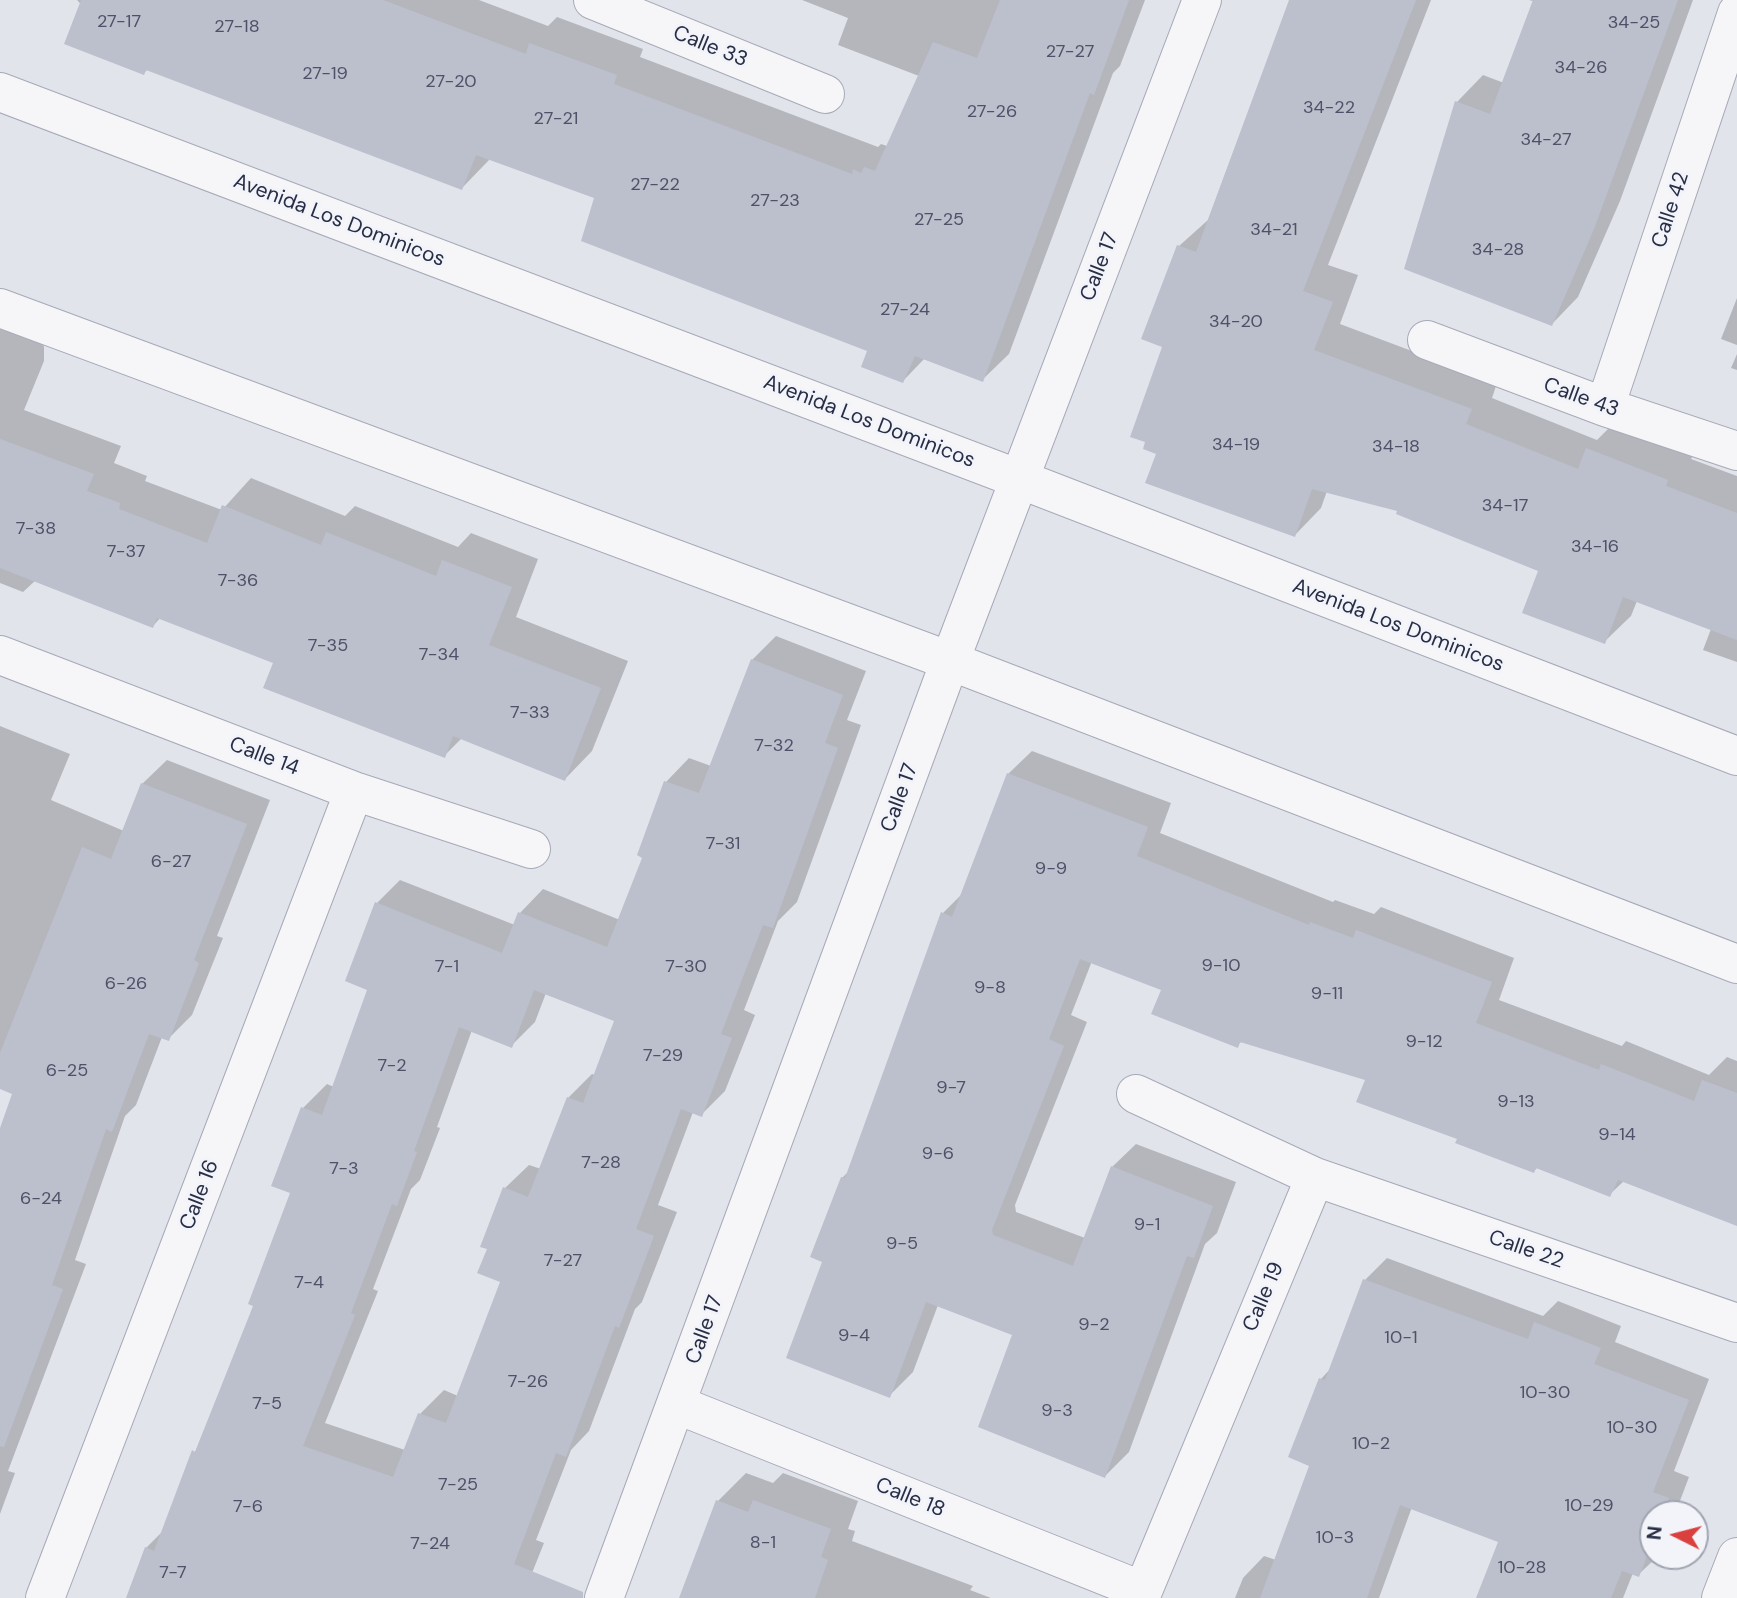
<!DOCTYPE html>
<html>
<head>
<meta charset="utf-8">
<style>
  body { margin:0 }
  #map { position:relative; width:1737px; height:1598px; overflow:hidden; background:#e2e4ec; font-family:"DM Sans",sans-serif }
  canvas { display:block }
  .north { position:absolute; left:1639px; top:1500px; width:70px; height:70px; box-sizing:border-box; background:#f2f4f9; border:2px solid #a1a5b1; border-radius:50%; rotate:276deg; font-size:19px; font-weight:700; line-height:28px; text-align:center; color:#282e46 }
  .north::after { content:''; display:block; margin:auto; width:24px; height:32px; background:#da403e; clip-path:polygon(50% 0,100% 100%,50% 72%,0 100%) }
</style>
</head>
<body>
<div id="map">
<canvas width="1737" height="1598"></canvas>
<div class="north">N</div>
</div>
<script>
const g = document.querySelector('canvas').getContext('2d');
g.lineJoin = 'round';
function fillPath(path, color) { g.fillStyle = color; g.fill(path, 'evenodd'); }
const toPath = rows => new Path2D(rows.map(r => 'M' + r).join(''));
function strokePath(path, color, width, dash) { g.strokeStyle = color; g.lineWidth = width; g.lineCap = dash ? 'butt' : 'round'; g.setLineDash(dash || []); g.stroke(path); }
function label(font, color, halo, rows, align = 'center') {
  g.font = font + ' "DM Sans",sans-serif'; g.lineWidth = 6; g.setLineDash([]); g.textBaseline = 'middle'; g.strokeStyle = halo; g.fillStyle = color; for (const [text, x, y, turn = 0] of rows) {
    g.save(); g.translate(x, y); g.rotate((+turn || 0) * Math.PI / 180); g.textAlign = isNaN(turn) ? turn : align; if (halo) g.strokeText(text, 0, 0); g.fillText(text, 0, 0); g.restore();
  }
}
const shadow = toPath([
  [77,0,479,0,548,26,557,17,643,49,640,57,878,147,881,144,887,146,919,76,838,45,848,18,802,0,1145,0,1120,66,1113,73,1009,354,982,380,925,358,903,381,869,350,596,197,490,159,462,188,148,69,144,73],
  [1290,0,1431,0,1328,265,1358,275,1340,324,1497,383,1492,398,1597,440,1614,423,1694,454,1691,459,1737,476,1737,662,1703,650,1711,629,1637,601,1631,616,1604,642,1541,570,1400,510,1327,491,1321,508,1295,535,1158,453,1164,346,1179,246,1208,220],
  [1529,0,1693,0,1620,201,1578,297,1552,324,1457,102,1483,75,1504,83,1533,1],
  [1737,298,1737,345,1721,339],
  [0,320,25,330,44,346,44,361,24,410,121,446,114,463,147,476,145,481,222,510,251,478,345,516,355,506,458,547,471,533,538,559,516,617,628,661,592,751,565,779,462,738,444,756,275,662,161,617,153,626,36,580,23,592,0,583],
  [1737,354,1737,370,1731,368],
  [776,636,866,671,847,720,861,725,797,902,778,921,744,1010,755,1015,725,1091,701,1115,693,1112,658,1205,677,1212,642,1302,635,1309,589,1431,571,1450,536,1540,544,1543,522,1598,127,1598,146,1548,163,1531,255,1305,292,1192,274,1185,303,1108,327,1084,334,1087,369,989,377,903,400,880,515,925,520,913,543,889,620,920,645,857,639,854,666,782,689,758,711,766,752,660],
  [546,993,617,1020,595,1075,592,1074,568,1098,541,1169,529,1165,505,1188,489,1248,502,1281,458,1396,444,1390,420,1414,405,1450,325,1423,378,1291,373,1289,411,1189,420,1180,440,1128,437,1127,472,1030,511,1046,535,1022],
  [0,726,70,754,51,800,124,831,142,784,167,760,270,800,217,936,223,938,192,1015,168,1039,162,1037,136,1105,125,1116,75,1260,86,1264,8,1471,15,1473,0,1514,0,1132,14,1093,0,1087],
  [1032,751,1171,803,1160,833,1333,902,1335,900,1374,914,1381,907,1514,958,1499,1000,1622,1046,1626,1041,1709,1075,1727,1057,1737,1061,1737,1224,1624,1181,1609,1195,1538,1167,1534,1171,1459,1138,1367,1079,1242,1041,1237,1046,1164,989,1092,961,1071,1015,1087,1022,1015,1205,1016,1212,1085,1238,1112,1167,1136,1144,1236,1182,1217,1233,1205,1244,1129,1452,1105,1476,1014,1334,938,1305,913,1372,890,1395,842,1178,849,1171,943,913,963,893,1008,774],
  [1387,1258,1543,1316,1558,1301,1621,1326,1615,1342,1709,1379,1674,1471,1689,1477,1675,1514,1653,1514,1653,1556,1658,1556,1638,1575,1633,1573,1623,1598,1478,1598,1500,1541,1412,1507,1379,1598,1235,1598,1243,1578,1264,1556,1276,1560,1311,1465,1321,1379,1332,1367,1365,1280],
  [746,1473,773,1483,783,1473,858,1501,848,1529,855,1531,852,1541,973,1586,970,1590,991,1598,681,1598,718,1501]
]);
const building = toPath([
  [81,0,383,0,526,54,529,43,617,75,614,84,852,174,853,169,861,173,864,167,875,171,933,42,977,58,1000,0,1129,0,1094,95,1090,93,983,382,915,356,903,383,861,367,867,351,581,241,594,198,476,155,462,190,146,70,144,75,64,44],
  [1289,0,1416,0,1303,291,1333,302,1314,350,1472,409,1466,424,1578,469,1586,448,1668,480,1666,486,1737,513,1737,640,1623,597,1605,644,1522,613,1538,571,1396,514,1397,511,1312,489,1295,537,1145,483,1156,454,1143,449,1145,442,1130,437,1162,347,1141,339,1177,245,1196,252],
  [1533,0,1678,0,1594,229,1552,326,1404,269,1455,101,1490,114],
  [0,439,94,474,87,491,120,503,119,509,207,543,222,505,321,545,326,532,436,576,442,560,512,587,489,645,601,688,565,781,453,736,445,758,263,688,273,663,157,618,153,628,0,568],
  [751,659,843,695,825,743,838,748,773,928,763,925,721,1034,732,1038,702,1117,681,1109,636,1229,654,1236,619,1328,615,1326,566,1457,556,1453,514,1564,583,1592,583,1598,126,1598,145,1547,154,1551,192,1450,195,1452,253,1306,248,1304,290,1193,271,1186,301,1107,322,1115,367,990,345,981,375,902,502,953,518,912,607,947,642,858,637,855,664,781,699,793],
  [534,990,614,1021,583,1103,567,1097,528,1197,503,1187,480,1247,487,1249,477,1273,500,1282,446,1423,418,1413,393,1477,303,1446,355,1315,351,1313,392,1204,397,1206,417,1152,414,1151,459,1027,512,1048],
  [1007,773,1148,827,1137,856,1309,925,1310,922,1353,938,1356,930,1492,982,1476,1023,1599,1070,1601,1064,1694,1101,1702,1080,1737,1093,1737,1226,1618,1180,1610,1197,1536,1168,1534,1173,1455,1143,1457,1139,1356,1102,1365,1080,1240,1042,1238,1048,1151,1014,1161,990,1080,959,1049,1039,1064,1046,992,1230,993,1235,1073,1266,1111,1166,1213,1206,1194,1258,1187,1256,1105,1478,978,1427,1012,1335,926,1302,890,1398,786,1358,822,1262,810,1257,841,1177,845,1178,941,912,952,917],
  [141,783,247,824,194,960,199,963,169,1041,149,1034,112,1132,106,1129,52,1285,63,1289,4,1447,0,1446,0,1128,12,1094,0,1089,0,1053,82,847,111,859],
  [1363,1279,1528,1339,1534,1322,1601,1348,1594,1364,1689,1400,1653,1492,1669,1498,1663,1514,1653,1514,1653,1540,1639,1577,1622,1571,1611,1598,1476,1598,1498,1542,1400,1505,1367,1598,1260,1598,1309,1466,1288,1457,1319,1378,1325,1380],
  [716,1500,748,1512,753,1500,831,1529,821,1557,828,1560,815,1598,679,1598]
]);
const minor = toPath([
  [593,0,825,94],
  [0,92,1019,479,1737,756],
  [0,308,950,661,1737,964],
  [1427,340,1605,407,1737,451],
  [1605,407,1737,13],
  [0,655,354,791,531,849],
  [1136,1094,1315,1177,1737,1323],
  [678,1405,1143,1591],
  [45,1598,354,791],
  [604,1598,950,661,1202,0],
  [1140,1598,1315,1177],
  [1721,1598,1737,1557]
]);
const numberNames = [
  ["27-17",119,22],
  ["34-25",1634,23],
  ["27-18",237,27],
  ["27-27",1070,52],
  ["34-26",1581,68],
  ["27-19",325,74],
  ["27-20",451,82],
  ["34-22",1329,108],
  ["27-26",992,112],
  ["27-21",556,119],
  ["34-27",1546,140],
  ["27-22",655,185],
  ["27-23",775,201],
  ["27-25",939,220],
  ["34-21",1274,230],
  ["34-28",1498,250],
  ["27-24",905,310],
  ["34-20",1236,322],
  ["34-19",1236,445],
  ["34-18",1396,447],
  ["34-17",1505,506],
  ["7-38",36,529],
  ["34-16",1595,547],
  ["7-37",126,552],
  ["7-36",238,581],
  ["7-35",328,646],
  ["7-34",439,655],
  ["7-33",530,713],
  ["7-32",774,746],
  ["7-31",723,844],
  ["6-27",171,862],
  ["9-9",1051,869],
  ["9-10",1221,966],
  ["7-1",447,967],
  ["7-30",686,967],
  ["6-26",126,984],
  ["9-8",990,988],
  ["9-11",1327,994],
  ["9-12",1424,1042],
  ["7-29",663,1056],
  ["7-2",392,1066],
  ["6-25",67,1071],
  ["9-7",951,1088],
  ["9-13",1516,1102],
  ["9-14",1617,1135],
  ["9-6",938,1154],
  ["7-28",601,1163],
  ["7-3",344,1169],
  ["6-24",41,1199],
  ["9-1",1147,1225],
  ["9-5",902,1244],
  ["7-27",563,1261],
  ["7-4",309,1283],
  ["9-2",1094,1325],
  ["9-4",854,1336],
  ["10-1",1401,1338],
  ["7-26",528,1382],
  ["10-30",1545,1393],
  ["7-5",267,1404],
  ["9-3",1057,1411],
  ["10-30",1632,1428],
  ["10-2",1371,1444],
  ["7-25",458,1485],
  ["10-29",1589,1506],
  ["7-6",248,1507],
  ["10-3",1335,1538],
  ["8-1",763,1543],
  ["7-24",430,1544],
  ["10-28",1522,1568],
  ["7-7",173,1573]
];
const streetNames = [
  ["Calle 33",710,47,22],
  ["Calle 42",1671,210,-72],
  ["Avenida Los Dominicos",339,221,21],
  ["Calle 17",1100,267,-69],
  ["Calle 43",1581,398,20],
  ["Avenida Los Dominicos",869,422,21],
  ["Avenida Los Dominicos",1398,626,21],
  ["Calle 14",264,757,21],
  ["Calle 17",900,798,-70],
  ["Calle 16",200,1195,-69],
  ["Calle 22",1526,1250,19],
  ["Calle 19",1264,1297,-67],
  ["Calle 17",705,1330,-70],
  ["Calle 18",910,1498,22]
];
fillPath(shadow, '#0003');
fillPath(building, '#bcbfcc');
strokePath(minor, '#a6aab7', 40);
strokePath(minor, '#f6f6f9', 38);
label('18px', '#4d5268', null, numberNames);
label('21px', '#282e46', '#f2f4f9', streetNames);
</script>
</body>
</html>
